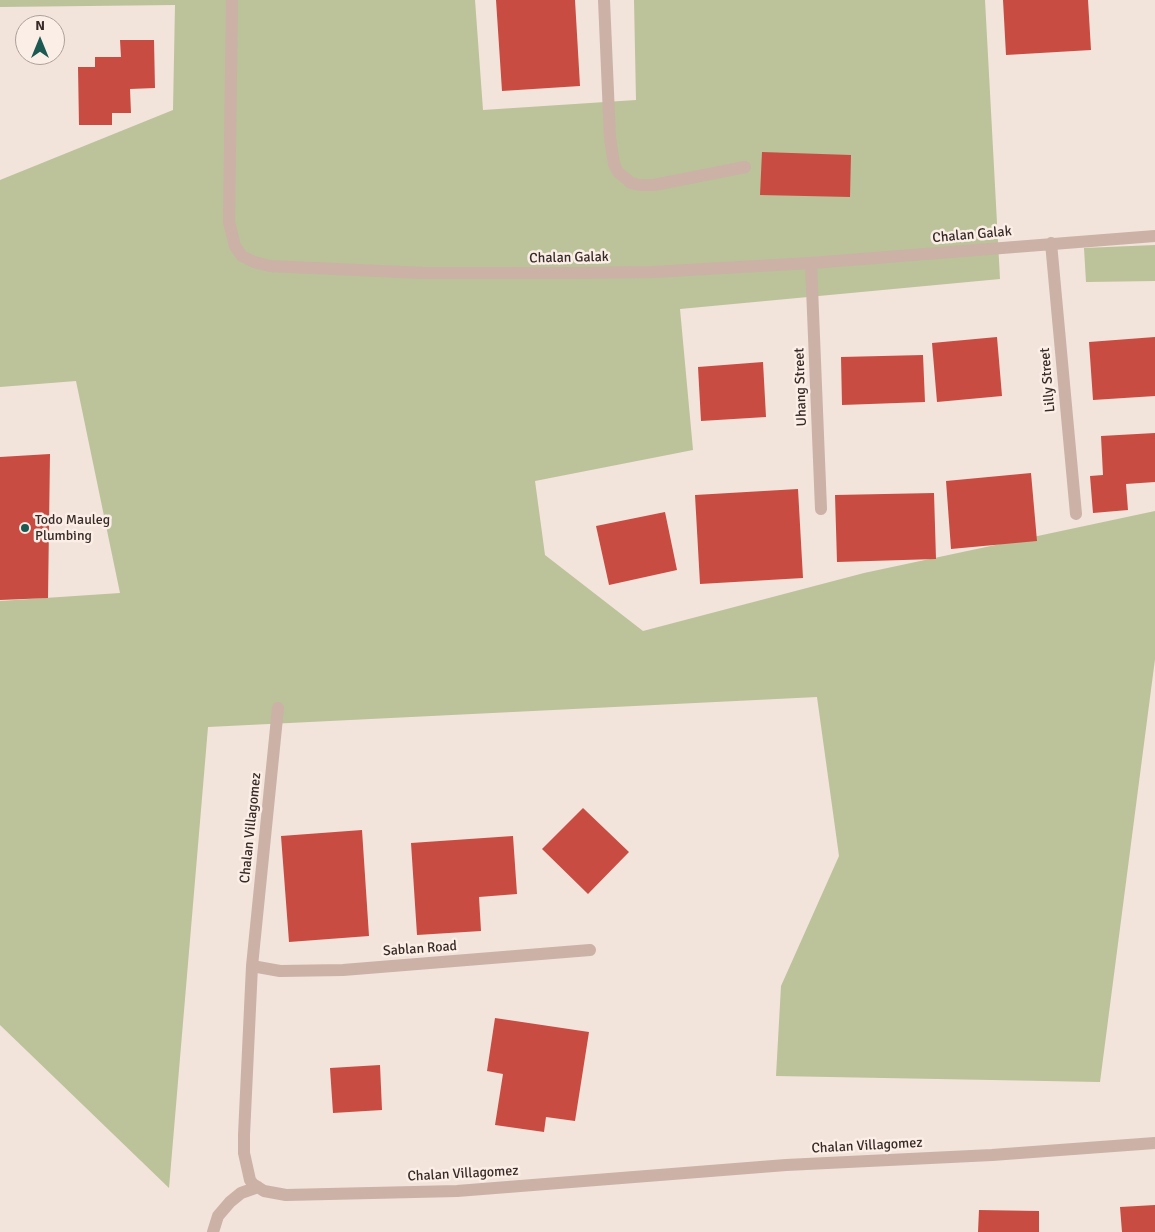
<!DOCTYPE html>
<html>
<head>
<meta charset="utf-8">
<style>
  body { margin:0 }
  #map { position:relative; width:1155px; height:1232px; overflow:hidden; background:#f2e3db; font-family:Signika,sans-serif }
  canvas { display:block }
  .north { position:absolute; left:15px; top:15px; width:50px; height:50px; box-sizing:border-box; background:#faeee7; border:1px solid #aca09a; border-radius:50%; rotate:0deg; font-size:14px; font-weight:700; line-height:20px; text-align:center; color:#372a27 }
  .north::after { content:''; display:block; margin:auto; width:18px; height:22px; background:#1c5953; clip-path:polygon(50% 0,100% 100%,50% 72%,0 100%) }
</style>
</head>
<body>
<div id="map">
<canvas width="1155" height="1232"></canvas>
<div class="north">N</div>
</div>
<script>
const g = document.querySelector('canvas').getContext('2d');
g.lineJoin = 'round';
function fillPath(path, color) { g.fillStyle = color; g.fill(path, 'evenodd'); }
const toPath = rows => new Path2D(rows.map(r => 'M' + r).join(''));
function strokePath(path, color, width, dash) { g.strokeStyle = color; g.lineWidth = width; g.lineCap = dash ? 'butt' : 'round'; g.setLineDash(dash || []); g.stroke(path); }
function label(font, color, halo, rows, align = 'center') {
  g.font = font + ' Signika,sans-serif'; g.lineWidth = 5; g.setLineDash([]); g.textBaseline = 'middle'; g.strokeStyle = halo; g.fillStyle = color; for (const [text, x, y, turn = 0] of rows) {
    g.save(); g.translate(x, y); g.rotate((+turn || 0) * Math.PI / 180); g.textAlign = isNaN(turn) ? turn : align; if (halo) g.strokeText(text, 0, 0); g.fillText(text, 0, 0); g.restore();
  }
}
const green = toPath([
  [0,0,475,0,483,110,636,100,634,0,985,0,1000,279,680,309,693,450,535,481,545,555,643,631,864,573,1155,511,1155,659,1100,1082,776,1076,781,986,839,856,817,697,208,727,169,1188,0,1025,0,601,120,593,76,381,0,387,0,180,173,110,175,5,0,7],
  [1155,245,1155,281,1086,282,1084,248]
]);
const building = toPath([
  [496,0,575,0,580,86,502,91],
  [1003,0,1088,0,1091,50,1006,55],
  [120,40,154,40,155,88,130,89,131,113,112,113,112,125,79,125,78,67,95,67,95,57,121,57],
  [762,152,851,155,850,197,760,195],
  [997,337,1002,396,937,402,932,343],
  [1155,337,1155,396,1093,400,1089,342],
  [923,355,925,402,842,405,841,357],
  [763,362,766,417,701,421,698,367],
  [1155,433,1155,482,1126,484,1128,510,1093,513,1090,476,1103,475,1101,436],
  [50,454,48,598,0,600,0,457],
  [1031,473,1037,541,951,549,946,481],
  [798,489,803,578,700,584,695,495],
  [934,493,936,559,837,562,835,495],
  [665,512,677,570,609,585,596,526],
  [583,808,629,852,588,894,542,849],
  [362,830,369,936,289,942,281,836],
  [513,836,517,894,479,897,481,931,417,935,411,843],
  [495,1018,589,1032,575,1121,546,1117,544,1132,495,1125,503,1074,487,1071],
  [380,1065,382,1110,333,1113,330,1068],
  [1155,1205,1155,1232,1122,1232,1120,1207],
  [979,1210,1039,1211,1039,1232,978,1232]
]);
const minor = toPath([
  [232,0,229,222,235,246,242,256,254,262,270,266,423,273,570,273,653,272,811,263,1155,236],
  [604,0,610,138,614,164,618,172,631,183,640,185,654,185,745,167],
  [1051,243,1076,514],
  [811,263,821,509],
  [278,708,252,966,244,1135,244,1153,250,1180,253,1184,264,1191,286,1195,457,1191,786,1165,992,1155,1155,1143],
  [252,966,280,971,343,970,590,950],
  [213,1232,218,1216,230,1202,241,1193,258,1187]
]);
const markers = [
  [25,528,5,"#1c5953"]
];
const streetNames = [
  ["Chalan Galak",972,235,-5],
  ["Chalan Galak",569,258,-1],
  ["Lilly Street",1048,380,-95],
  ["Uhang Street",801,387,-92],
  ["Chalan Villagomez",251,828,-84],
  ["Sablan Road",420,949,-4],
  ["Chalan Villagomez",867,1146,-3],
  ["Chalan Villagomez",463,1174,-3]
];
const poiNames = [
  ["Todo Mauleg",35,520],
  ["Plumbing",35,536]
];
fillPath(green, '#bcc29a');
fillPath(building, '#c94c42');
strokePath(minor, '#cbb1a6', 12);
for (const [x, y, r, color] of markers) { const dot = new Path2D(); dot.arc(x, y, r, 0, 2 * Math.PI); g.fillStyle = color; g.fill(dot); strokePath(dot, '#faeee7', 2); }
label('14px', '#372a27', '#faeee7', streetNames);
label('14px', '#372a27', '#faeee7', poiNames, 'left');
</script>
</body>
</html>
